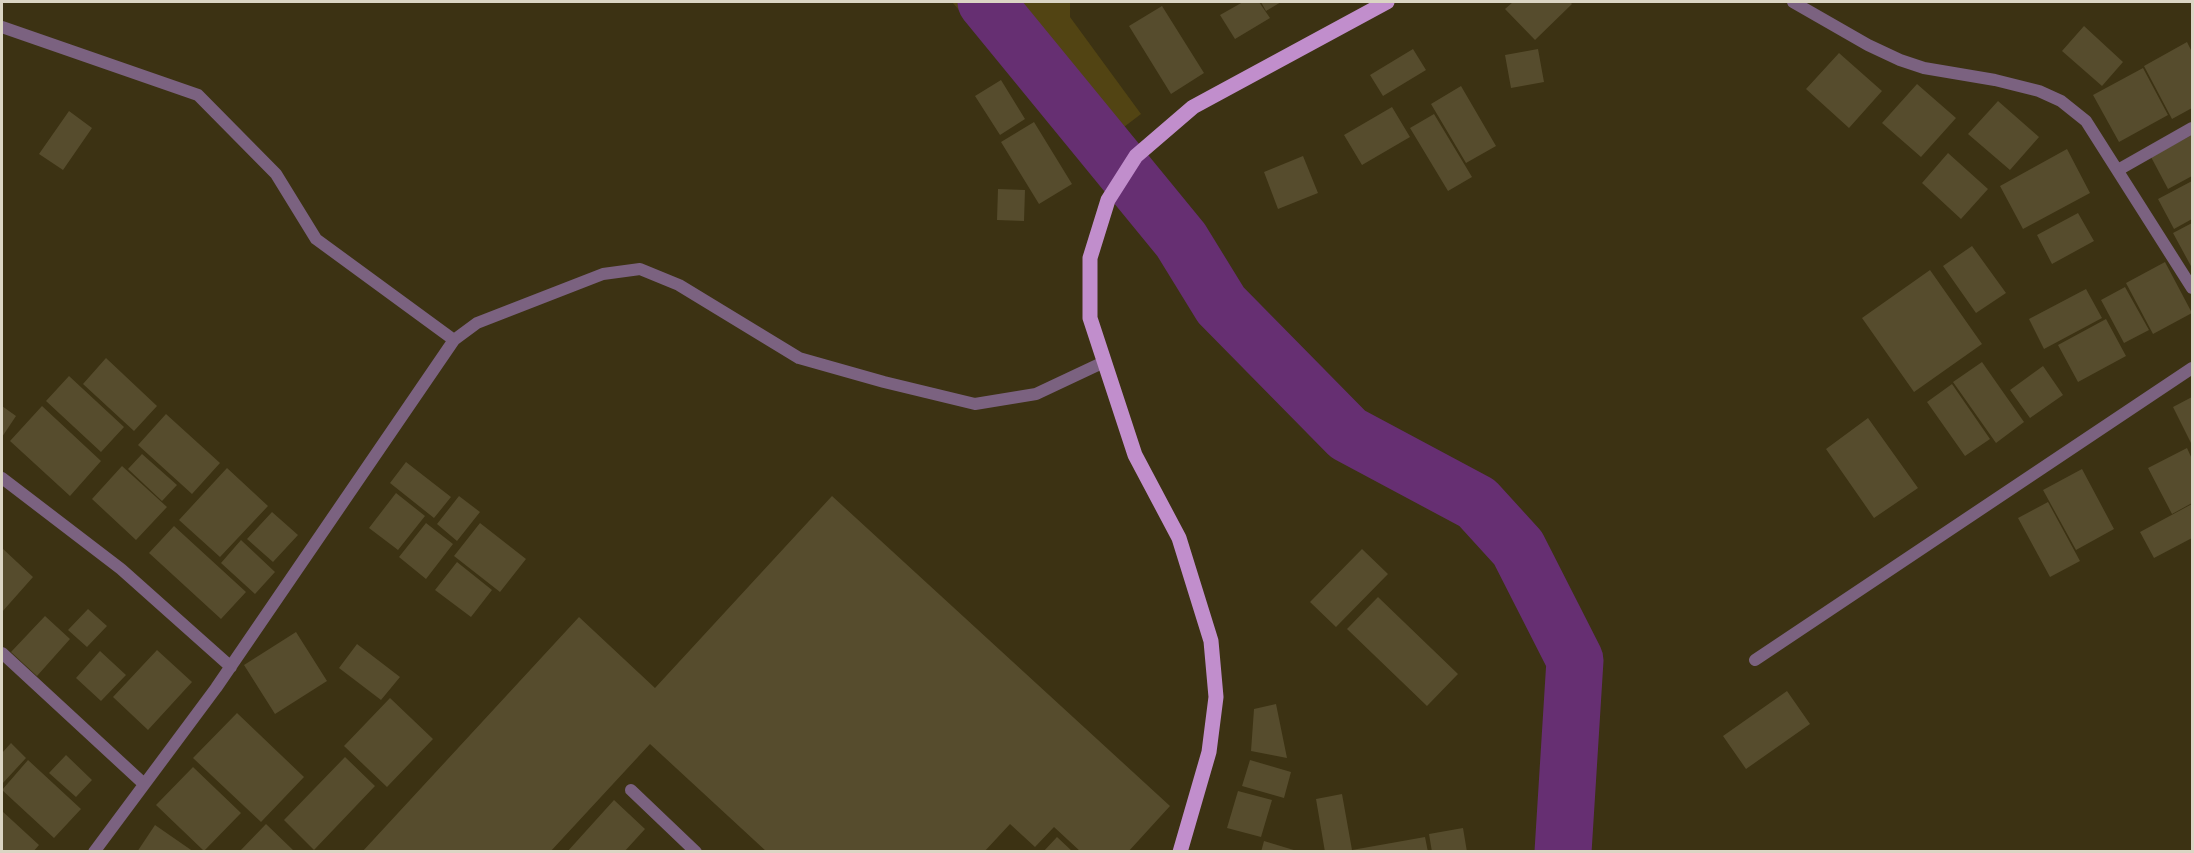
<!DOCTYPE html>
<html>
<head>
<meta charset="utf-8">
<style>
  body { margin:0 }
  #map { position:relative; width:2194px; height:853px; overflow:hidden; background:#3c3213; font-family:Poppins,sans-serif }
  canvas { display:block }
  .frame { position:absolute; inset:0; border:3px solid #dbd5c4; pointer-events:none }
</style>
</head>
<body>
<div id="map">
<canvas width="2194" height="853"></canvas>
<div class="frame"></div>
</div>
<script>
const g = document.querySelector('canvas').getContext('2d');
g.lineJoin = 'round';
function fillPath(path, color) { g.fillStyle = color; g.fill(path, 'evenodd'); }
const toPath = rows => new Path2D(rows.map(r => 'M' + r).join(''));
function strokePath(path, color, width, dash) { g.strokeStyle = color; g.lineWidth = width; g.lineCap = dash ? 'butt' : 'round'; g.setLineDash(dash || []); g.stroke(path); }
const green = toPath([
  [952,2,1070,2,1070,17,1141,114,1090,153,1020,63,999,56]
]);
const river = toPath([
  [986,2,1181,240,1221,305,1348,434,1477,503,1518,548,1575,660,1563,852]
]);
const building = toPath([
  [1243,2,1259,2,1270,18,1235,39,1220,15],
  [1261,2,1281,2,1266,11],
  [1513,2,1570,2,1572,4,1535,40,1505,9],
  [1162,6,1204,73,1171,94,1129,26],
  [2084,26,2123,62,2102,86,2062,51],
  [2187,42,2192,52,2192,108,2172,119,2144,66],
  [1413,49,1426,70,1383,96,1370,75],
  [1538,49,1544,82,1511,88,1505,55],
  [1839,53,1882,91,1849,128,1806,89],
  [2143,68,2168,115,2119,142,2093,95],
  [1001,80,1025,119,1000,135,975,96],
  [1917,84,1956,118,1921,157,1882,123],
  [1461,86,1496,146,1466,163,1431,104],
  [1998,101,2039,137,2010,170,1968,134],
  [1392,107,1410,137,1362,165,1344,135],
  [69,111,92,128,63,170,39,154],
  [1434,114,1472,177,1448,191,1410,128],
  [1034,122,1072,184,1039,204,1001,142],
  [2192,135,2192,176,2168,189,2151,157],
  [2067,149,2090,193,2023,229,2000,186],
  [1948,153,1988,189,1961,219,1922,183],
  [1303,156,1318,193,1278,209,1264,172],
  [2192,181,2192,219,2174,229,2158,199],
  [998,189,1025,190,1024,221,997,220],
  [2078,213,2094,241,2052,264,2037,235],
  [2192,223,2192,268,2173,233],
  [1972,246,2006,293,1976,313,1943,266],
  [2165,262,2192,313,2153,334,2126,283],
  [1930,270,1982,344,1914,392,1862,318],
  [2125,287,2149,330,2124,343,2101,300],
  [2086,289,2102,318,2044,349,2029,319],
  [2106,319,2126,356,2078,382,2058,345],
  [106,358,157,406,134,431,83,384],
  [1982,362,2024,422,1996,443,1953,382],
  [2043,366,2063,395,2030,418,2010,390],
  [69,376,124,427,101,452,46,401],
  [1952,384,1990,439,1965,456,1927,402],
  [2192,397,2192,445,2173,407],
  [2,406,16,416,2,437],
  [42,406,101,461,70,496,10,441],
  [166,414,220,463,192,494,138,445],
  [1868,418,1918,488,1874,518,1826,449],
  [2187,448,2192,459,2192,503,2172,514,2148,468],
  [142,454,177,485,162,501,128,469],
  [406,462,451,497,434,518,390,483],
  [122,466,167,507,136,540,92,499],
  [227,468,268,506,220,557,179,520],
  [2082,469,2114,529,2076,550,2043,490],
  [396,493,425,516,398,550,369,528],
  [459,496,480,512,457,541,437,524],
  [832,496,1170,806,1128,852,1081,852,1054,827,1035,847,1010,824,984,852,767,852,650,744,550,852,362,852,579,617,655,688],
  [2048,502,2080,561,2050,577,2018,518],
  [2192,504,2192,538,2154,558,2140,532],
  [272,512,298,535,273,562,247,539],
  [426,523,453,544,426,579,399,557],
  [480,523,526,559,500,592,454,556],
  [174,526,246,592,221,619,149,553],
  [241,540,275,572,255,594,221,563],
  [2,548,33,577,2,612],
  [1362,549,1388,574,1336,627,1310,602],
  [457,562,492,590,471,617,435,590],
  [1378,597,1458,674,1427,706,1347,629],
  [88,609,107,626,87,647,68,630],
  [45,616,70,639,37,676,11,652],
  [296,632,327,681,275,714,244,665],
  [357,644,400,677,381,700,339,668],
  [157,650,192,682,148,730,113,697],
  [100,651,126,675,101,701,76,678],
  [1787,691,1810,724,1746,769,1723,736],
  [390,698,433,739,387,787,344,746],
  [1276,704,1287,758,1251,751,1254,709],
  [237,713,304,777,261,822,193,758],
  [11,743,26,758,2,784,2,753],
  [66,755,92,780,76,797,49,773],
  [345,757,375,786,314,850,284,820],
  [28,760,81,809,54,838,2,790],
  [1250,760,1291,772,1284,798,1242,786],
  [193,767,241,813,204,851,156,805],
  [1238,791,1272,800,1261,837,1227,828],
  [1342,794,1352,850,1425,837,1428,852,1325,852,1316,799],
  [614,800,645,829,624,852,567,852],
  [2,811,39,845,33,852,2,852],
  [266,824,293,850,291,852,239,852],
  [155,825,194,852,137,852],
  [1463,828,1467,852,1432,852,1429,834],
  [1057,837,1073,852,1043,852],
  [1264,841,1297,851,1297,852,1261,852]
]);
const street = toPath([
  [1793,2,1868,45,1900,60,1924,68,1995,80,2039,91,2061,101,2086,121,2192,288],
  [2,27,198,95,276,174,316,239,454,340],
  [2118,170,2192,128],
  [2,478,121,569,231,667],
  [2,653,144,784],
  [1755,660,2192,368],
  [631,790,696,852],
  [94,852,216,688,454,340,477,323,603,274,640,269,679,285,799,358,884,382,975,404,1036,394,1104,362]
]);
const primary = toPath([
  [1180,852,1209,752,1216,697,1211,641,1179,538,1135,455,1090,318,1090,258,1108,200,1136,156,1193,107,1387,2]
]);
fillPath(green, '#524413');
strokePath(river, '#662f72', 57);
fillPath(building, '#564c2d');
strokePath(street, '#7b6280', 12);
strokePath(primary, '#c18ecc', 15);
</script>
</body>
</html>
